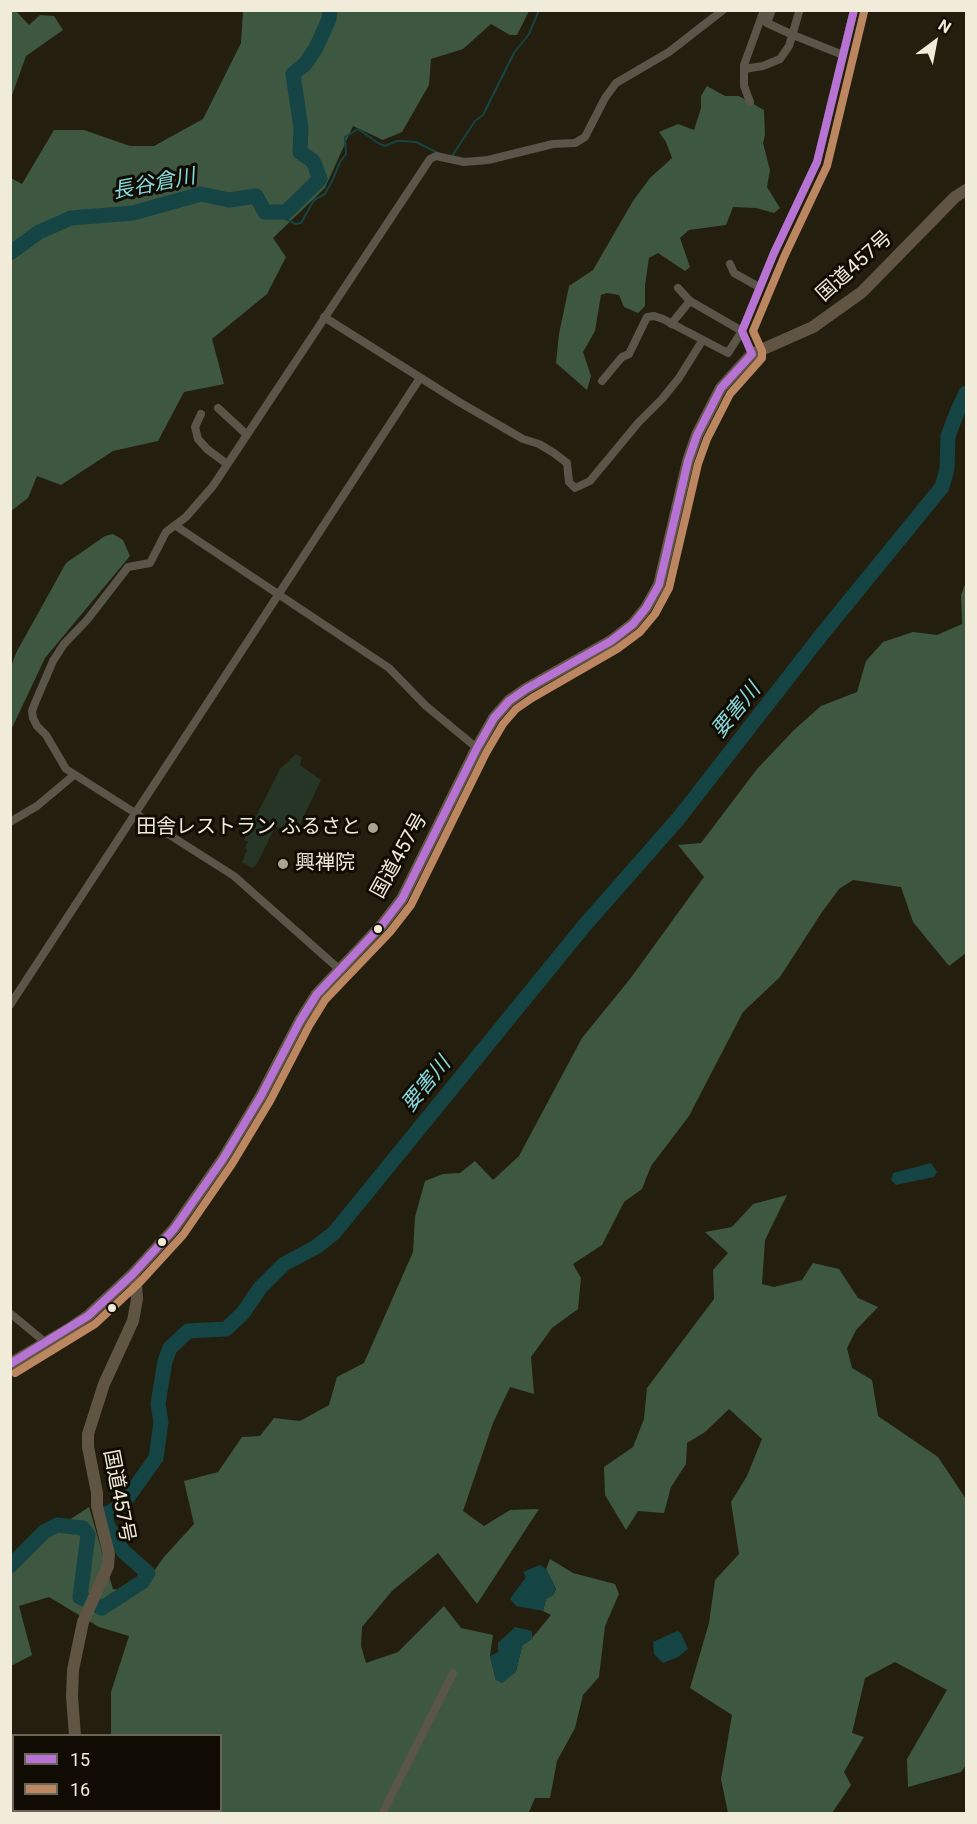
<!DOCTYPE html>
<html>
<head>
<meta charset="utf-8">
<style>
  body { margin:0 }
  #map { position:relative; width:977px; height:1824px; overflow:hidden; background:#241e0e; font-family:Roboto,sans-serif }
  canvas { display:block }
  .frame { position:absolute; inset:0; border:12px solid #f1ebda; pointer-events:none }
  .legend { position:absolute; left:12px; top:1734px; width:210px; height:78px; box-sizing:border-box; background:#110c03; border:2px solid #6b6559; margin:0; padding:8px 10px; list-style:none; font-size:18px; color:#f1ebda }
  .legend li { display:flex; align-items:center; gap:12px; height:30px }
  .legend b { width:30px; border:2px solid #6b6559 }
  .north { position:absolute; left:905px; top:12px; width:60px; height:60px; -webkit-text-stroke:4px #110c03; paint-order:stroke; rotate:32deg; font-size:16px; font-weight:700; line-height:24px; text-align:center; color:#f1ebda }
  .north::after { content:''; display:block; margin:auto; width:21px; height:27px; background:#f1ebda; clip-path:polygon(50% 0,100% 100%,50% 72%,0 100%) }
</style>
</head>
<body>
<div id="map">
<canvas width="977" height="1824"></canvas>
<div class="frame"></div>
<ul class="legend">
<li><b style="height:8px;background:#b673d3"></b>15</li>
<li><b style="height:8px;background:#bb8660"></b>16</li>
</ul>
<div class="north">N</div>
</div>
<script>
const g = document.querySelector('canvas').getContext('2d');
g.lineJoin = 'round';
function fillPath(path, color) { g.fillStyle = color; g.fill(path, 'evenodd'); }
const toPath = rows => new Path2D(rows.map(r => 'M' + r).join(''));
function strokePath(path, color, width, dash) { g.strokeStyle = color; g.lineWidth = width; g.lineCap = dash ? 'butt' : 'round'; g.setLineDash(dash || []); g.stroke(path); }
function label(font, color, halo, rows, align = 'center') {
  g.font = font + ' Roboto,"Noto Sans JP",sans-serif'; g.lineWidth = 6; g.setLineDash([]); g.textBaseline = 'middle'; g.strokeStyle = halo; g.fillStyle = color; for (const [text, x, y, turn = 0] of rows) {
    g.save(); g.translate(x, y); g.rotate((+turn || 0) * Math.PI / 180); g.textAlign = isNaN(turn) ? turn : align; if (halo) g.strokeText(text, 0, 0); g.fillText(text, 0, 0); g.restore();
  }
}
const green = toPath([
  [296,754,302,758,300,765,321,780,296,833,287,828,275,827,257,864,252,868,242,862,247,850,245,848,248,842,244,840,280,769]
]);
const forest = toPath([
  [11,10,16,11,29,25,40,15,54,16,63,30,26,56,11,98],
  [243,11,529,11,517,35,510,35,491,24,463,49,431,59,429,85,402,132,383,140,353,126,325,188,273,238,286,257,267,294,212,339,224,384,184,392,158,441,113,451,61,485,37,476,28,498,11,511,11,178,22,184,54,130,84,130,130,146,154,146,203,119,241,43],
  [707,86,725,96,739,96,764,110,765,135,763,143,770,170,767,187,780,208,774,213,756,208,733,207,726,225,689,230,680,238,690,267,685,271,658,253,649,258,645,285,645,306,638,313,624,307,619,295,607,293,601,295,595,331,583,352,591,376,587,390,556,363,559,334,569,286,593,270,633,201,650,178,672,158,666,142,659,132,678,124,694,130,701,108,701,96],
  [113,534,123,540,130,556,45,658,12,728,11,741,11,667,16,653,66,563,105,536],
  [966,582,966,953,949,966,913,922,901,887,853,880,839,889,822,912,780,977,743,1012,689,1116,651,1166,642,1189,624,1202,602,1245,573,1264,581,1278,578,1309,552,1328,531,1357,534,1394,510,1387,493,1423,463,1511,484,1526,510,1510,539,1509,477,1604,438,1553,392,1591,362,1627,361,1646,366,1663,398,1652,444,1606,461,1628,493,1635,490,1656,496,1680,516,1671,522,1646,532,1638,551,1615,543,1611,546,1599,553,1595,556,1589,546,1569,550,1559,573,1573,615,1584,619,1594,605,1626,599,1677,583,1695,575,1728,557,1761,550,1798,535,1798,528,1814,67,1813,69,1810,220,1810,220,1736,111,1735,111,1692,129,1636,99,1627,49,1597,19,1606,32,1655,11,1666,11,1558,89,1507,113,1589,138,1593,164,1557,194,1524,184,1481,218,1472,242,1437,260,1436,274,1418,300,1421,329,1405,337,1377,364,1363,413,1252,415,1217,425,1181,443,1174,460,1173,475,1161,493,1180,519,1156,582,1038,630,979,704,877,678,845,701,843,757,769,794,730,821,706,857,692,866,661,883,642,913,632,937,635,962,624,961,595],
  [787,1195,765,1240,762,1284,774,1287,802,1280,813,1263,839,1269,858,1298,878,1307,856,1330,847,1348,852,1368,872,1380,878,1416,938,1457,966,1499,966,1765,961,1772,908,1787,907,1759,947,1690,895,1662,865,1678,852,1733,864,1737,844,1772,851,1785,832,1813,728,1813,721,1779,732,1715,690,1688,709,1623,715,1580,739,1554,731,1502,747,1476,762,1439,729,1409,705,1432,687,1443,686,1464,671,1487,664,1513,638,1511,626,1530,605,1495,604,1467,633,1447,644,1419,647,1388,714,1299,713,1270,728,1253,705,1232,732,1227,753,1204]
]);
const water = toPath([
  [931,1163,937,1172,934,1177,896,1185,891,1180,893,1173],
  [540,1565,546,1569,556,1589,553,1595,546,1599,543,1611,516,1606,510,1599,526,1577,523,1572],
  [515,1627,532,1631,532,1639,522,1646,516,1672,502,1683,496,1680,490,1656,498,1652,498,1643],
  [677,1631,681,1633,688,1649,678,1657,663,1663,654,1654,653,1642]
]);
const stream = toPath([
  [452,156,475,121,483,115,514,53,529,34,539,10],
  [271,212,296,224,301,223,314,200,325,194,333,179,340,162,346,154,345,137,358,129,378,143,385,146,397,141,404,141,416,142,438,153]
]);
const river = toPath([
  [10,253,39,232,71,218,133,213,201,194,229,200,256,196,265,212,286,212,320,179,313,161,300,152,301,128,293,74,305,64,316,48,329,19,330,10],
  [10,1566,44,1532,57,1525,83,1528,88,1535,80,1597,102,1608,142,1582,148,1573,123,1551,108,1526,105,1518,108,1513,119,1507,128,1497,156,1458,161,1422,158,1404,165,1361,170,1348,188,1331,226,1329,243,1313,260,1288,284,1264,316,1247,334,1233,584,926,678,819,823,633,942,487,947,469,948,436,958,410,966,393]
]);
const minor = toPath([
  [772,10,767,23,793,35,843,55],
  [744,69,763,66,780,59,789,46,799,12],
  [750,102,744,86,744,65,764,10],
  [730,264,734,273,759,287],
  [678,288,690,301,742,331,752,354],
  [324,317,459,402,523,439,539,444,554,453,567,463,569,482,575,488,590,481,638,423,662,399,679,378,702,341],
  [671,324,690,301],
  [602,381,622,357,629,354,647,317,654,316,663,319,728,353,742,331,774,253,817,162,854,10],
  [218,408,246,434],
  [201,414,195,427,198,439,207,449,227,464],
  [176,526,389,668,426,706,477,748],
  [10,822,37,806,74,775],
  [339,969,234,876,66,769,46,735,37,726,33,718,32,711,35,703,53,661,64,644,87,620,128,567,150,563,166,532,186,517,213,486,430,159,436,156,464,162,488,160,553,144,575,143,585,137,605,98,616,83,669,52,723,10],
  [10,1005,420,378],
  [10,1313,46,1343],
  [62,1814,65,1810],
  [382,1814,453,1673]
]);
const highway = toPath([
  [10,1364,69,1329,88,1316,132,1275,174,1229,223,1159,261,1096,300,1021,317,994,382,925,402,899,477,748,494,718,509,701,526,689,611,641,633,624,646,608,659,585,688,461,697,435,721,388,752,354,813,327,862,292,955,197,966,190],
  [75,1736,72,1696,73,1670,83,1622,108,1566,109,1554,97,1506,97,1493,88,1447,88,1434,104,1384,133,1321,137,1299,136,1284,132,1275],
  [45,1814,50,1810]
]);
const bus1 = toPath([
  [10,1364,88,1316,132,1275,174,1229,223,1159,261,1096,300,1021,317,994,382,925,402,899,477,748,494,718,509,701,526,689,611,641,633,624,646,608,659,585,688,461,697,435,721,388,752,354,742,331,774,253,817,162,854,10]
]);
const bus2 = toPath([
  [15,1373,95,1324,140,1282,183,1235,232,1164,270,1101,309,1026,325,1000,390,932,411,905,486,753,503,724,516,709,532,698,617,649,640,632,655,614,669,588,698,464,707,439,730,394,762,358,762,351,753,331,784,257,827,166,864,12]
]);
const markers = [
  [373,828,6,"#a9a393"],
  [283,864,6,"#a9a393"],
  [378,929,5,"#f1ebda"],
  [162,1242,5,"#f1ebda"],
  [112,1308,5,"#f1ebda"]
];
const streetNames = [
  ["国道457号",855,267,-42],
  ["国道457号",400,856,-61],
  ["国道457号",118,1496,79]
];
const poiNames = [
  ["田舎レストラン ふるさと",361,828],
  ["興禅院",295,864,"left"]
];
const waterNames = [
  ["長谷倉川",154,185,-11],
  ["要害川",737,711,-51],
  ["要害川",427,1085,-51]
];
fillPath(green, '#273527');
fillPath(forest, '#3e5740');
fillPath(water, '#154444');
strokePath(stream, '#154444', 2);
strokePath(river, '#154444', 15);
strokePath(minor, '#5a5549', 8);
strokePath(highway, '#605543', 12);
strokePath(bus1, '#b673d3', 8);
strokePath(bus2, '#bb8660', 8);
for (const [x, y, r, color] of markers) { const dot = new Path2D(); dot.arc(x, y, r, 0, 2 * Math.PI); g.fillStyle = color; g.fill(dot); strokePath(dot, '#110c03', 2); }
label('20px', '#f1ebda', '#110c03', streetNames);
label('20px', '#f1ebda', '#110c03', poiNames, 'right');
label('italic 21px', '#85dadd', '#110c03', waterNames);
</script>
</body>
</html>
